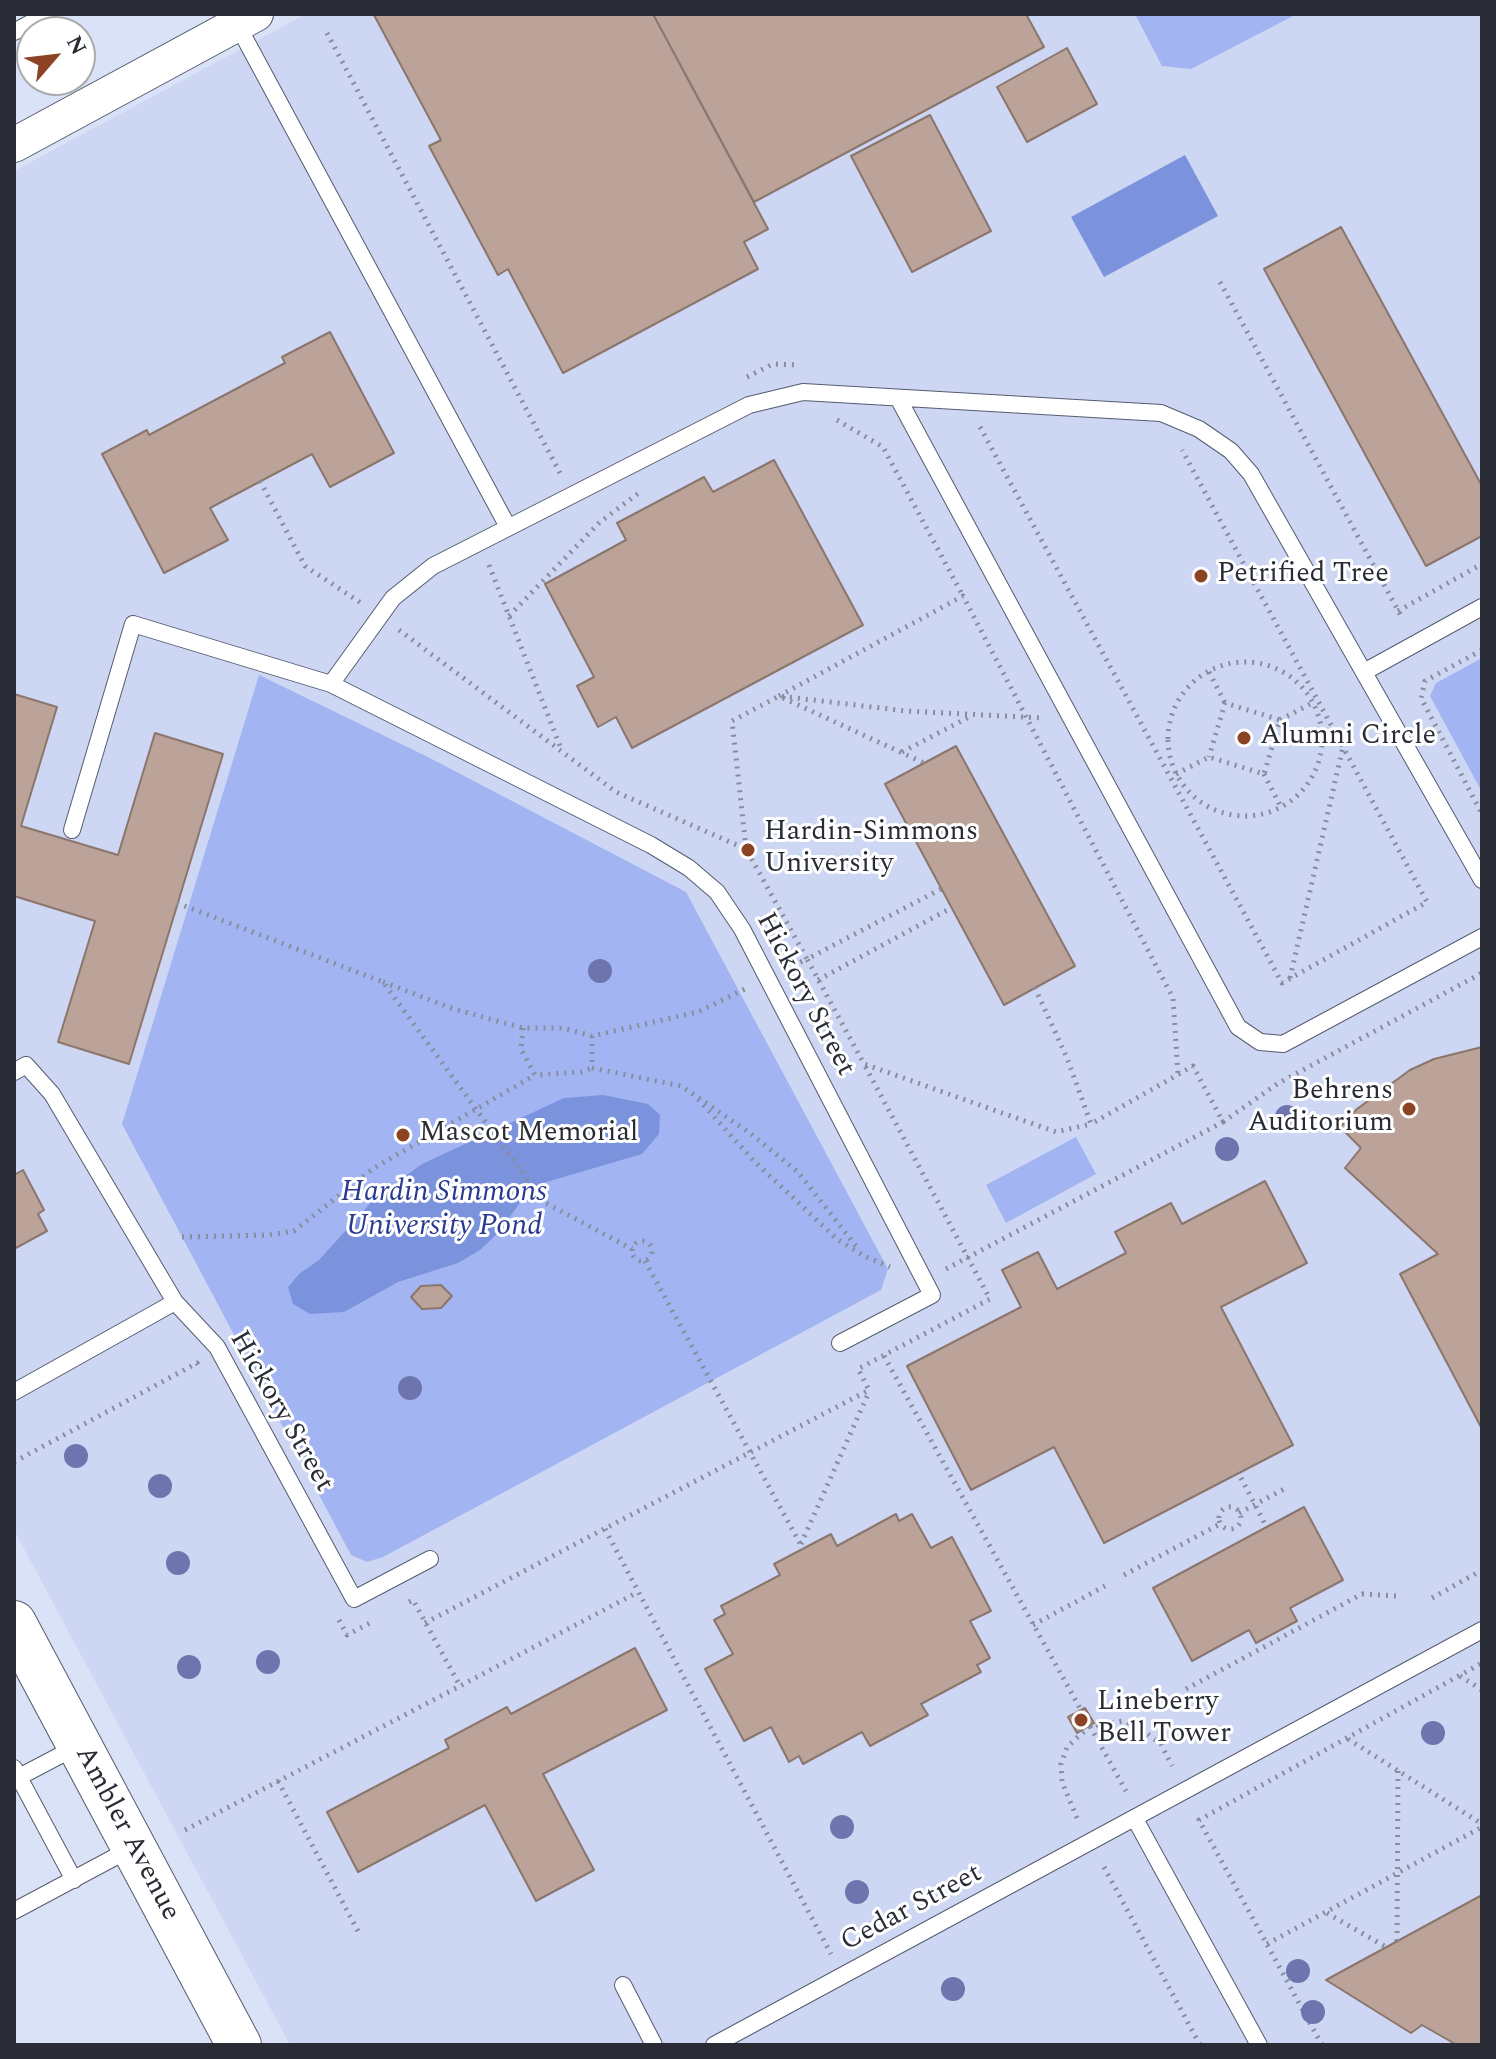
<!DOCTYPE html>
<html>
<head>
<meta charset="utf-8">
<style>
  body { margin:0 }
  #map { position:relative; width:1496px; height:2059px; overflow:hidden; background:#dae2f8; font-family:Spectral,serif }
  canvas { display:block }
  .frame { position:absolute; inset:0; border:16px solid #292c35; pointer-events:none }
  .north { position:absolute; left:16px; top:16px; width:80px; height:80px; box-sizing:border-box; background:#fff; border:2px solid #a9abae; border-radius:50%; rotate:62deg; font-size:22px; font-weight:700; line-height:32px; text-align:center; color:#292c35 }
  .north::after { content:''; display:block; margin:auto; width:28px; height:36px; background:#8b4324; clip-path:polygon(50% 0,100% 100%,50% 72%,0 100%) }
</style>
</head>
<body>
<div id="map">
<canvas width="1496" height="2059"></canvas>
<div class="frame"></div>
<div class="north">N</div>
</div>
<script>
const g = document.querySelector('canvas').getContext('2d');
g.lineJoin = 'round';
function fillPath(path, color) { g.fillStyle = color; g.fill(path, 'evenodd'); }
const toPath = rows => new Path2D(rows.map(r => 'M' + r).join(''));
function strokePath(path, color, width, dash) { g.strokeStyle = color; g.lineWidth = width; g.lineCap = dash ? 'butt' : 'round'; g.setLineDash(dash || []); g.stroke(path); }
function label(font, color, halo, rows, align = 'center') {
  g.font = font + ' Spectral,serif'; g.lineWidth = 6; g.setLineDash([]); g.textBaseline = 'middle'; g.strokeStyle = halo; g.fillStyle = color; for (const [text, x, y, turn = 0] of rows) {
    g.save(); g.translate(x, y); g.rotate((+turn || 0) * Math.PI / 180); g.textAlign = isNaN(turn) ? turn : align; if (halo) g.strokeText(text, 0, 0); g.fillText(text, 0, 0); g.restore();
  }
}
const built = toPath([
  [306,14,1482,14,1482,2045,290,2045,14,1530,14,171]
]);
const green = toPath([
  [1135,14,1297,14,1191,69,1162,66],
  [1482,658,1482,792,1430,696,1436,683],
  [259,675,428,757,686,892,888,1269,881,1290,383,1557,367,1562,351,1555,122,1124],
  [1076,1137,1096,1174,1006,1223,986,1185]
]);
const water = toPath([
  [1185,155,1218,216,1104,277,1071,217],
  [603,1095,648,1104,660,1115,659,1134,642,1154,543,1183,522,1200,498,1233,480,1250,458,1263,398,1282,344,1312,310,1314,293,1304,288,1287,299,1274,319,1260,376,1197,422,1164,564,1098]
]);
const building = toPath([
  [653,14,768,229,744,242,758,269,563,373,508,269,498,275,429,146,441,140,374,15,653,14],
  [653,14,1026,14,1044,47,754,202,653,14],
  [1067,48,1097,104,1027,142,997,87,1067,48],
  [930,115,991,231,912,272,851,156,930,115],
  [1341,227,1482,486,1482,536,1426,566,1264,269,1341,227],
  [330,332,394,453,330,487,312,454,210,508,228,540,164,573,102,454,147,430,149,435,285,363,282,357,330,332],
  [774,460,863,625,632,748,616,717,598,727,577,686,594,677,545,584,626,540,617,523,704,477,713,492,774,460],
  [14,694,57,707,21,826,118,855,155,733,223,754,129,1064,58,1042,95,921,14,896,14,694],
  [956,746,1075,966,1004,1005,885,784,956,746],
  [1482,1047,1482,1429,1400,1274,1438,1254,1345,1168,1361,1148,1340,1127,1357,1109,1410,1070,1434,1059,1482,1047],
  [23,1170,44,1210,38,1214,47,1231,14,1249,14,1175,23,1170],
  [1265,1181,1307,1263,1221,1307,1293,1445,1104,1543,1054,1447,971,1490,907,1366,1021,1307,1002,1270,1038,1252,1057,1289,1126,1253,1115,1232,1171,1203,1182,1224,1265,1181],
  [441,1285,452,1296,441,1308,422,1309,411,1297,421,1286,441,1285],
  [1304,1507,1343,1580,1290,1608,1297,1621,1256,1643,1249,1630,1192,1661,1153,1588,1304,1507],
  [896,1514,899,1521,912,1514,931,1548,952,1537,991,1611,970,1621,990,1658,977,1665,981,1672,921,1704,928,1715,870,1746,862,1732,803,1764,799,1756,789,1762,771,1727,744,1741,705,1669,733,1654,714,1620,725,1614,721,1606,780,1575,774,1564,831,1534,837,1546,896,1514],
  [635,1648,667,1710,543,1774,594,1870,536,1901,485,1805,358,1872,327,1812,449,1748,445,1740,507,1707,511,1714,635,1648],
  [1085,1708,1094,1723,1077,1733,1068,1717,1085,1708],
  [1482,1895,1482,2045,1457,2045,1422,2025,1411,2033,1326,1980,1482,1895]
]);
const path = toPath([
  [327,33,560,473],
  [1220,282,1401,616],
  [747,377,773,364,798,365],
  [837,420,883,447,963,596],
  [980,427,1282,983,1427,902,1182,450],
  [260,481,305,566,361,603],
  [489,565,560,746],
  [1398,611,1482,564],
  [509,616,600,522,640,492],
  [399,630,616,792,746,849,807,959,790,967],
  [1482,650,1425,681,1421,698,1482,814],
  '1168 739a77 77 0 1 1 154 0a77 77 0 1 1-154 0Z',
  [1209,672,1225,703],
  [779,696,963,596,1173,998,1178,1074],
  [783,698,924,763],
  [1280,720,1314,702],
  [902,752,971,716],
  [1176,774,1209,757,1264,774,1280,720,1225,703,1209,757],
  [1264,774,1281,807],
  [746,848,732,721,779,696,906,711,1043,718],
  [941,889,807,959,864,1064,1056,1132,1091,1124,1067,1058,1035,988],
  [177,903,383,982,544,1202,632,1249],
  [1290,978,1343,747],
  [818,980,951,908],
  [383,982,454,1009,523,1028,563,1028,592,1036,698,1012,745,989],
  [523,1028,521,1049,535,1075,581,1072,592,1068],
  [592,1036,592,1068,681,1086,750,1133,798,1172,859,1250],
  [698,1099,754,1161,837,1239,864,1256,890,1267],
  [1223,1122,1277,1084,1482,973],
  [182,1237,268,1235,294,1231,374,1168,535,1075],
  '632 1251a10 10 0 1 1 20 0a10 10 0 1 1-20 0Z',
  [645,1261,803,1549],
  [946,1269,1223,1122,1193,1066,1091,1124],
  [884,1356,1126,1791],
  [14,1462,197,1363,199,1366],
  [1241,1478,1266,1526],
  '1219 1518a11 11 0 1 1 22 0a11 11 0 1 1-22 0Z',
  [1239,1513,1288,1487],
  [605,1529,831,1954],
  [801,1544,869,1392],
  [1124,1575,1220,1524],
  [1432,1598,1482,1570],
  [409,1602,413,1600,460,1686,638,1592],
  [339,1620,347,1635,372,1622],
  [425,1623,869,1390,858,1369,990,1299,864,1064],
  [1033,1625,1105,1586],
  [1460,1676,1482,1690],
  [1186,1689,1362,1594,1397,1596],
  [1348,1739,1482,1824],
  [278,1781,360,1935],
  [1077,1818,1062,1782,1061,1764,1067,1747,1090,1726,1123,1721,1137,1726,1161,1744,1172,1766],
  [185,1830,460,1686],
  [1104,1867,1200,2045],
  [1327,1913,1386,1947],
  [1397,1941,1398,1770],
  [1267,1944,1482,1827],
  [1322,2045,1199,1820,1482,1663]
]);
const service = toPath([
  [237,24,508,527],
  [14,32,47,14],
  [898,398,1238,1027,1260,1042,1283,1044,1482,937],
  [1364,672,1482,607],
  [331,684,393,598,433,566,749,405,803,392,1161,413,1199,429,1231,451,1251,474,1482,880],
  [72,830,133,624,331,684,651,845,689,868,717,892,742,929,932,1295,840,1343],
  [14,1072,26,1065,52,1094,175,1302],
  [14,1392,175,1302,217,1347,354,1599,430,1559],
  [14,1768,74,1880],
  [19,1777,78,1746],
  [1135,1819,1259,2045],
  [14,1911,132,1848],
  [623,1985,654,2045],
  [714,2045,1482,1630]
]);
const minor = toPath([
  [14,145,256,14]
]);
const secondary = toPath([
  [14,1623,239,2045]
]);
const trees = [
  [600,971],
  [1287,1117],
  [1227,1149],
  [410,1388],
  [76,1456],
  [160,1486],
  [178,1563],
  [268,1662],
  [189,1667],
  [1433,1733],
  [842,1827],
  [857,1892],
  [1298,1971],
  [953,1989],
  [1313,2012]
];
const markers = [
  [1201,576,8,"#8b4324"],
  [1244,738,8,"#8b4324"],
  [748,850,8,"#8b4324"],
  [1409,1109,8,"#8b4324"],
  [403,1135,8,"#8b4324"],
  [1081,1720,8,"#8b4324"]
];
const poiNames = [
  ["Petrified Tree",1217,576],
  ["Alumni Circle",1260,738],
  ["Hardin-Simmons",764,834],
  ["University",764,866],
  ["Behrens",1393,1093,"right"],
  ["Auditorium",1393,1125,"right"],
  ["Mascot Memorial",419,1135],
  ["Lineberry",1097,1704],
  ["Bell Tower",1097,1736]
];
const streetNames = [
  ["Hickory Street",804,995,62],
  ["Hickory Street",280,1412,60],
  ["Ambler Avenue",126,1834,62],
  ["Cedar Street",912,1909,-28]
];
const waterNames = [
  ["Hardin Simmons",444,1194],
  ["University Pond",444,1228]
];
fillPath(built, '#cdd7f4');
fillPath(green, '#a2b5f2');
fillPath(water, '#7b92dd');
fillPath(building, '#bba399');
strokePath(building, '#8b756c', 2);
strokePath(service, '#555c6f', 18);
strokePath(minor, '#555c6f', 36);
strokePath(secondary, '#555c6f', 46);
strokePath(path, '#888d9d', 5, [2, 6]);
strokePath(service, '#fff', 16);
strokePath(minor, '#fff', 34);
strokePath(secondary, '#fff', 44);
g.fillStyle = '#6e75ae';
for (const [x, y] of trees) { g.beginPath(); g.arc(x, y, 12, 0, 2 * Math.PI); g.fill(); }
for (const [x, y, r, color] of markers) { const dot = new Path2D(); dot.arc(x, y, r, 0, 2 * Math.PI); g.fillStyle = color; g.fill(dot); strokePath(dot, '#fff', 3); }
label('28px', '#292c35', '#fff', poiNames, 'left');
label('28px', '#292c35', '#fff', streetNames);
label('italic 30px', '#2a3a91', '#fff', waterNames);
</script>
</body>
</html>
